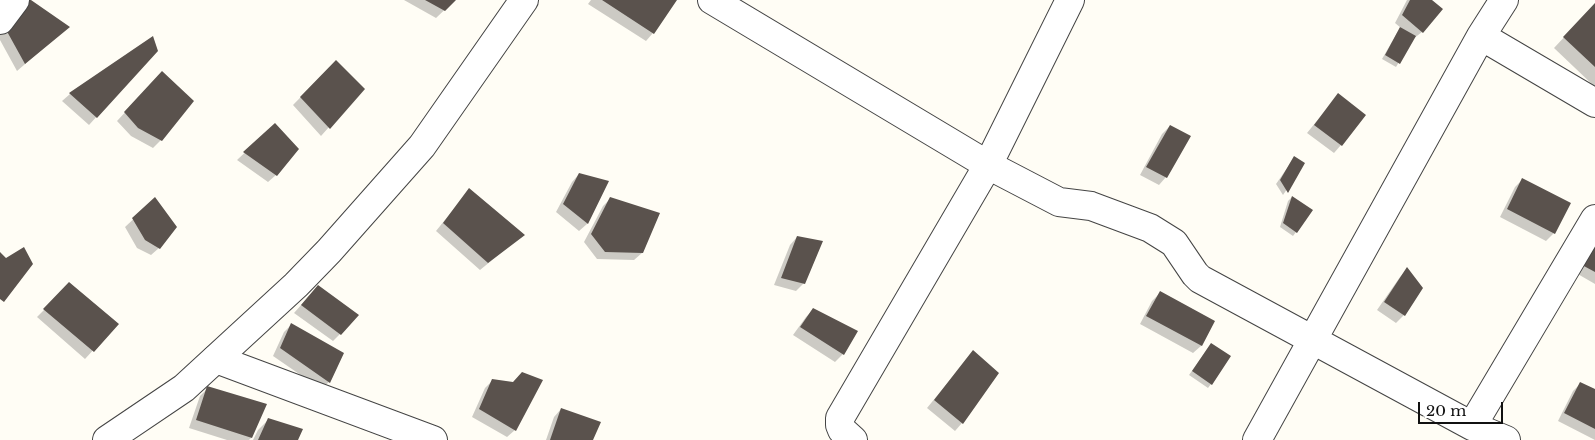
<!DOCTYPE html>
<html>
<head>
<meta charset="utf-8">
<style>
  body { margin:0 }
  #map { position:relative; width:1595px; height:440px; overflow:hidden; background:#fffdf5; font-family:"Libre Baskerville",serif }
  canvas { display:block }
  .scale { position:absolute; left:1418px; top:402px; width:85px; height:22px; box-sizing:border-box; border:2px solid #111; border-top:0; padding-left:6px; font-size:15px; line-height:18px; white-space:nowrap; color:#111; -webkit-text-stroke:4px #fff; paint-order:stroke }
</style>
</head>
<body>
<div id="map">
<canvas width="1595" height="440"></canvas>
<div class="scale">20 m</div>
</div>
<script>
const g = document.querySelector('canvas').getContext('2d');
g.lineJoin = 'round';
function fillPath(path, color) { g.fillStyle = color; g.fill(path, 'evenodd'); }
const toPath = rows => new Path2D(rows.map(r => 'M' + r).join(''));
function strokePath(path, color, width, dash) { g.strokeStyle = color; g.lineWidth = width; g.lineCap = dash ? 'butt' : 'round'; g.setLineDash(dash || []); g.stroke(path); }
const shadow = toPath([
  [29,0,60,34,17,71,0,40,0,32],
  [404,0,455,0,436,18],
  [591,0,675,0,653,33,646,41,588,4],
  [1407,0,1430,0,1422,32,1413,39,1396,67,1382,59,1397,33,1401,28,1395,23],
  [1595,4,1595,87,1554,48],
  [152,38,157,50,89,125,62,101,70,94],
  [336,61,363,89,321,136,293,105],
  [155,80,161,140,153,148,131,136,117,121],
  [1338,95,1341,145,1334,153,1307,133],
  [274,125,276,175,268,182,237,160],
  [1170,126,1166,177,1159,185,1140,175,1162,134],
  [1294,158,1304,164,1283,195,1276,184],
  [579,174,608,182,587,224,579,231,556,212,572,182],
  [1523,179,1554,233,1546,241,1500,217,1515,187],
  [469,190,523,235,480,270,436,231],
  [1292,197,1296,232,1293,236,1280,227,1288,201],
  [155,199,159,248,151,255,137,248,125,227],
  [610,199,642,253,634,260,597,259,584,242,603,206],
  [797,237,804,283,796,291,774,285,790,245],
  [1595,241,1595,284,1576,273],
  [1407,269,1404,315,1396,323,1377,310,1400,277],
  [70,284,117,324,85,359,37,317],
  [318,286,340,334,333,341,294,313],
  [1160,293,1213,322,1201,346,1193,353,1140,324,1152,301],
  [814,309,856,331,843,354,835,362,793,335,806,317],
  [291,325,329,382,321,389,273,356,284,332],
  [1211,344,1211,384,1208,388,1189,375],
  [973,352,962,423,955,431,927,408],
  [493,380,512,384,515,430,507,437,472,417,485,388],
  [1581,383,1595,391,1595,440,1558,421,1573,391],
  [208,388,251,438,249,440,227,440,189,428,200,396],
  [561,409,592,440,546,440,554,417],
  [268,420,296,440,253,440,258,430]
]);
const building = toPath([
  [26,0,31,0,70,27,25,64,4,26],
  [425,0,456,0,445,11],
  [602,0,677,0,654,34],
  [1410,0,1432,0,1443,9,1423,33,1402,15],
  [1595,3,1595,67,1563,37],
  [1400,27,1416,36,1400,64,1385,55],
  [153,36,158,51,97,118,69,93],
  [336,60,365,89,330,129,300,97],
  [162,71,194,101,162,141,138,128,124,112],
  [1338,93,1366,115,1342,146,1314,125],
  [275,123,299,149,277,176,243,152],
  [1170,125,1191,136,1167,178,1146,167],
  [1294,156,1305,163,1288,193,1280,180],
  [579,173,609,181,588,224,563,204],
  [1522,178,1571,203,1555,234,1507,209],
  [469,188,525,235,488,263,443,223],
  [1292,196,1313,210,1297,233,1283,223],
  [155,197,177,227,160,249,145,240,132,218],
  [610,197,660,213,643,253,605,252,591,234],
  [797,236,823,241,805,284,781,278],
  [1595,242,1595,272,1582,265],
  [24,247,33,264,4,302,0,299,0,252,6,258],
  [1407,267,1423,288,1405,316,1384,302],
  [69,282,119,324,94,352,43,309],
  [318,285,359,315,341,335,301,305],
  [1160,291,1215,321,1202,346,1146,316],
  [813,308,858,331,844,355,800,327],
  [291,323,344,353,330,383,280,348],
  [1211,343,1231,356,1212,385,1192,371],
  [973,350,999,373,963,424,934,400],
  [522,372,543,380,516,431,479,409,492,379,513,382],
  [1580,382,1595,389,1595,429,1564,413],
  [207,386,267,404,252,438,196,420],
  [561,408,601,422,593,440,550,440],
  [268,418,303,429,298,440,258,440]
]);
const minor = toPath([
  [712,0,988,165,1059,202,1091,206,1150,228,1174,243,1195,274,1200,279,1472,426,1506,440],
  [0,20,15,0],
  [1481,36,1595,103],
  [216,359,433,440],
  [1472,426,1595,219],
  [853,440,842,430,840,425,840,418,988,165,1070,0],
  [1257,440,1481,36,1504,0]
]);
const tertiary = toPath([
  [107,440,184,388,296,285,329,251,422,146,524,0]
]);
fillPath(shadow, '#0003');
fillPath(building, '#5a524d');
strokePath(minor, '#444', 30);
strokePath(tertiary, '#444', 30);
strokePath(minor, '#fff', 28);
strokePath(tertiary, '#fff', 28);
</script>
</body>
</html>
